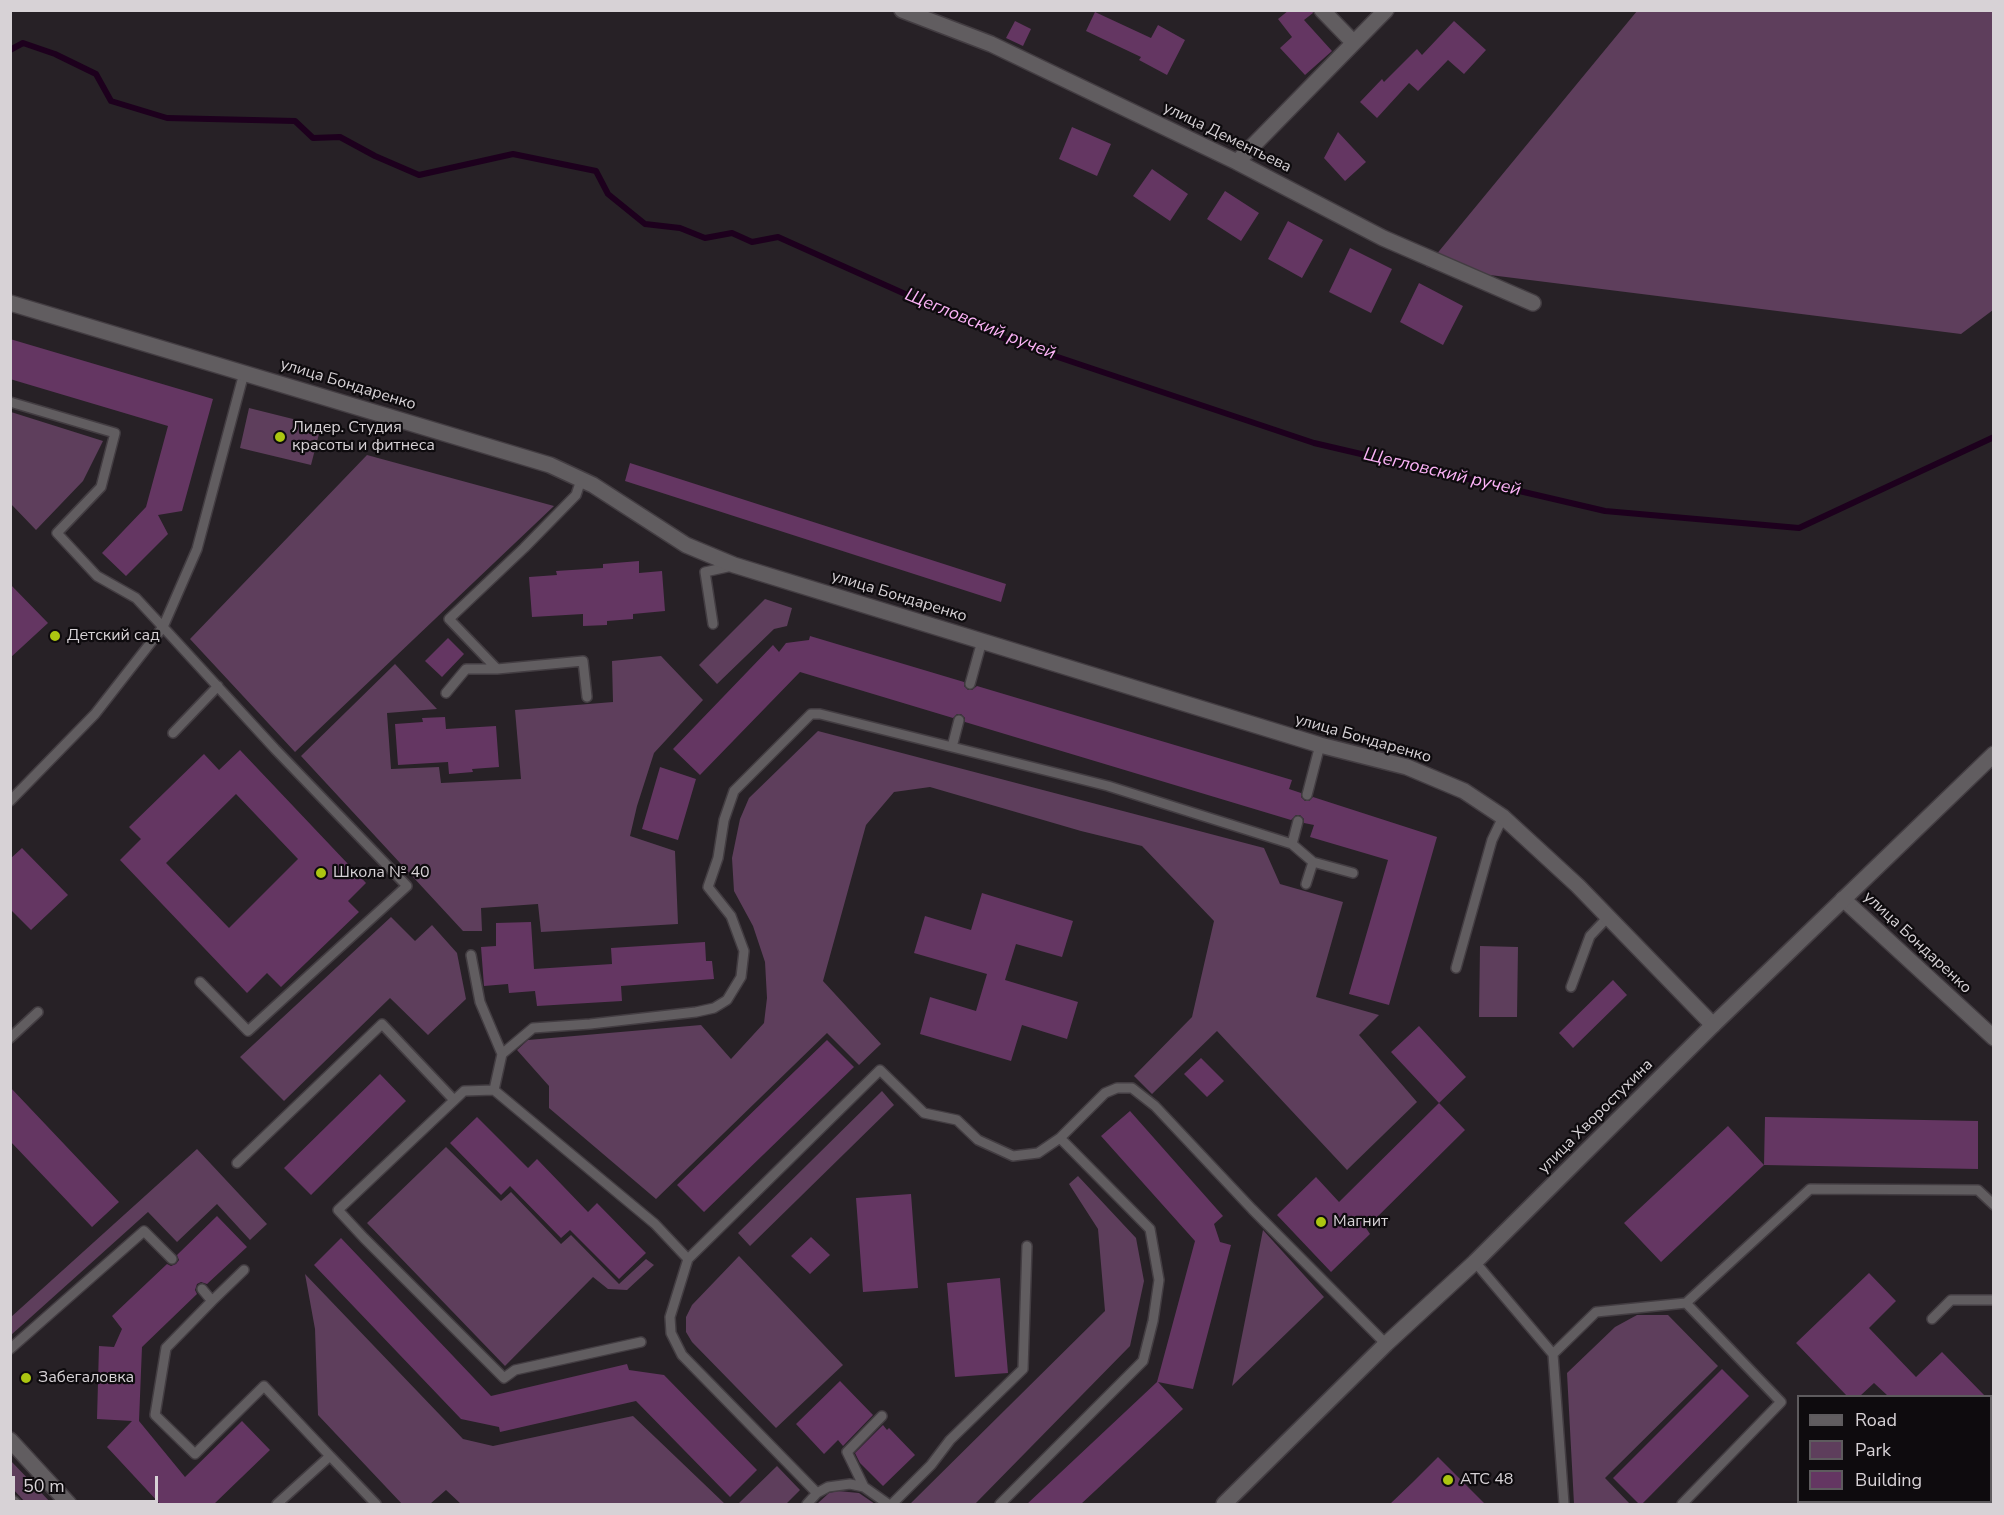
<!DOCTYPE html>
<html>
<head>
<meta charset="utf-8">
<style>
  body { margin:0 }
  #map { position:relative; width:2004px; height:1515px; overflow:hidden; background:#272126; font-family:"Nunito Sans",sans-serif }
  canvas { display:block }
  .frame { position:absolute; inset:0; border:12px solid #d7d2d6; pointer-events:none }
  .legend { position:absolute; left:1797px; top:1395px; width:195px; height:108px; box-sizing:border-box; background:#0e0b0e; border:2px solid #5e5b5e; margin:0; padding:8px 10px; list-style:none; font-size:18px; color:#d7d2d6 }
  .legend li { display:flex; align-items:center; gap:12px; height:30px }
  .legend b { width:30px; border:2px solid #5e5b5e }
  .scale { position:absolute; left:12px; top:1476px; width:146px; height:27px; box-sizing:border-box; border:3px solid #d7d2d6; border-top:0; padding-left:8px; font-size:18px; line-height:21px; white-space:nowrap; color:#d7d2d6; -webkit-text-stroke:4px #0e0b0e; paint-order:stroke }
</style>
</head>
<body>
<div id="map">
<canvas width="2004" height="1515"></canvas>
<div class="frame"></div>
<ul class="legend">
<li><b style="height:8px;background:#615d60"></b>Road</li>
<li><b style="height:16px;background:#5e3e5c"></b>Park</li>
<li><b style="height:16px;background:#643662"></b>Building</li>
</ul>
<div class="scale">50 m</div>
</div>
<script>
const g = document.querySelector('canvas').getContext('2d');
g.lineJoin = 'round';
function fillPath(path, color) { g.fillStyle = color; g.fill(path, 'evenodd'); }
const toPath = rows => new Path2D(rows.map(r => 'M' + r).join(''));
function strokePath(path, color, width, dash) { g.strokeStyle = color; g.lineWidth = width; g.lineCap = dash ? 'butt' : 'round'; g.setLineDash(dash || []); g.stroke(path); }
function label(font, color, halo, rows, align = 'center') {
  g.font = font + ' "Nunito Sans",sans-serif'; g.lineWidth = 4.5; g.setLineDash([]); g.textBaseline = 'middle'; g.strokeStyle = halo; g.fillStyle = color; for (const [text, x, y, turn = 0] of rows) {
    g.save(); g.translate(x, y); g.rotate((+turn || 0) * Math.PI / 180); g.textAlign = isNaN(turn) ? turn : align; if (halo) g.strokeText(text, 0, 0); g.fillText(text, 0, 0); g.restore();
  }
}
const green = toPath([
  [1637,11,1993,11,1993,310,1961,334,1426,267],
  [249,408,321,426,311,465,240,448],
  [11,412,103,441,83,481,36,530,11,504],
  [367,455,554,506,295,752,190,639],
  [765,599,792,608,787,626,774,629,717,684,699,665],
  [661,656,703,700,654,753,637,806,630,836,675,851,678,924,541,932,538,904,481,908,482,931,463,931,301,756,395,664,437,709,387,713,391,769,439,767,441,783,521,779,515,710,613,702,612,661],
  [818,731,1264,848,1280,884,1343,902,1316,997,1379,1015,1359,1035,1417,1102,1347,1170,1217,1031,1152,1094,1134,1076,1192,1017,1214,921,1142,846,1081,831,930,787,894,792,866,825,823,981,881,1044,859,1065,827,1033,656,1199,549,1108,549,1086,517,1050,528,1040,701,1025,731,1059,764,1023,767,998,765,962,753,926,734,891,732,858,740,819,749,798],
  [391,917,415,941,432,925,457,953,466,999,428,1035,390,998,284,1101,240,1057],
  [1480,946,1518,947,1517,1017,1479,1017],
  [882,1091,894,1105,750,1246,738,1233],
  [446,1147,501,1201,511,1192,561,1244,571,1235,619,1284,646,1259,654,1265,627,1290,608,1289,593,1277,505,1366,367,1223],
  [197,1149,267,1224,250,1240,217,1204,177,1242,148,1212,11,1335,11,1317],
  [1078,1176,1136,1238,1144,1281,1130,1346,975,1504,910,1504,1105,1311,1098,1229,1069,1184],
  [1263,1230,1324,1297,1232,1386],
  [739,1256,843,1365,776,1428,692,1342,686,1332,686,1317,692,1305],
  [305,1274,463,1439,493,1446,633,1416,725,1504,461,1504,446,1490,430,1504,402,1504,318,1415,315,1329],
  [1637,1315,1668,1315,1718,1366,1605,1478,1630,1504,1574,1504,1567,1373,1615,1327],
  [10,1461,11,1461,52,1504,27,1504,11,1487],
  [777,1466,800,1490,786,1504,738,1504],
  [838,1491,859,1493,875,1504,817,1504,829,1493]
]);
const stream = toPath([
  [10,50,23,43,55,54,96,74,111,101,167,118,295,121,313,138,340,137,375,156,419,175,513,154,596,171,608,194,645,224,680,228,705,238,732,233,752,242,778,237,1010,341,1314,443,1605,511,1799,528,1994,437]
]);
const building = toPath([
  [1289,10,1312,10,1313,13,1304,20,1332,51,1305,75,1280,48,1292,37,1278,19],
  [1095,12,1151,38,1158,25,1185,40,1167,75,1139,60,1141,57,1086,31],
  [1015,21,1031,29,1023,46,1006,38],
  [1454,21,1486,50,1464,74,1448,60,1418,91,1409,83,1377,118,1360,102,1382,79,1384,82,1417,49,1422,55],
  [1072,127,1111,144,1097,176,1059,159],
  [1338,132,1366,162,1345,181,1324,158],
  [1152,169,1188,194,1170,221,1133,196],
  [1225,191,1259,213,1241,241,1207,219],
  [1288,221,1323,240,1302,278,1268,259],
  [1350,248,1392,269,1371,313,1329,292],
  [1419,283,1463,306,1443,345,1400,322],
  [10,339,213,399,182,511,158,515,168,534,126,576,102,553,146,507,168,426,10,379],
  [630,463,1006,584,1001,602,625,481],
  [639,561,639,573,662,571,665,611,633,614,633,619,607,621,607,625,583,626,583,614,532,617,529,577,557,575,556,571,603,568,603,564],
  [10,584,48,623,10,658],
  [810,636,964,682,964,686,968,690,972,690,977,686,1292,780,1289,789,1301,793,1301,797,1305,801,1309,801,1313,797,1437,837,1389,1005,1349,994,1388,860,1310,837,1314,825,1304,823,1304,819,1300,815,1296,815,1291,820,1281,817,965,722,965,718,961,714,957,714,953,718,800,672,700,775,673,749,773,645,779,652,786,643,809,640],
  [448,638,464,654,442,677,425,661],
  [445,717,446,729,496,726,499,767,472,769,473,772,449,774,448,762,398,765,395,724,423,722,422,718],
  [240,750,366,883,348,901,359,912,281,987,267,973,247,993,120,860,141,839,129,827,204,754,219,770],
  [236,794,298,859,229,928,166,863],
  [660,767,696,779,678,840,642,829],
  [22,848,68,895,31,930,10,909,10,859],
  [982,893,1073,921,1062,957,1016,944,1005,980,1078,1002,1067,1039,1022,1025,1011,1061,920,1034,930,997,976,1011,987,974,914,953,925,916,971,930],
  [531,922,534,969,612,964,611,948,705,942,706,961,712,961,714,979,621,986,622,1001,537,1006,535,991,509,993,508,984,484,986,481,947,496,946,496,923],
  [1613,980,1627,995,1573,1048,1559,1033],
  [1419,1026,1466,1077,1439,1103,1391,1052],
  [827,1040,854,1067,704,1212,677,1185],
  [1201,1058,1224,1081,1207,1097,1184,1074],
  [380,1074,406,1101,311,1195,284,1168],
  [10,1087,119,1202,92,1227,10,1141],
  [1439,1103,1465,1130,1366,1228,1370,1234,1331,1272,1277,1215,1316,1177,1339,1202],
  [1130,1111,1223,1216,1214,1224,1220,1242,1231,1245,1193,1389,1158,1382,1183,1409,1081,1504,1027,1504,1157,1382,1195,1241,1101,1136],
  [477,1117,528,1168,537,1159,588,1212,597,1203,646,1253,619,1279,570,1230,561,1238,510,1186,501,1195,450,1143],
  [1765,1117,1978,1121,1978,1169,1764,1165],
  [1728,1126,1764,1165,1661,1262,1624,1223],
  [911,1194,918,1288,863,1292,856,1198],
  [217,1216,247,1247,207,1284,201,1282,197,1284,195,1290,197,1294,142,1347,139,1421,185,1477,242,1421,270,1450,214,1504,160,1504,107,1447,132,1421,97,1419,99,1346,114,1347,122,1329,112,1316,167,1264,171,1266,176,1264,179,1260,177,1255],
  [811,1237,830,1255,810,1274,791,1256],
  [341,1238,491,1396,627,1364,629,1370,664,1375,757,1470,730,1497,636,1401,500,1432,499,1427,461,1419,314,1265],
  [1869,1273,1896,1301,1869,1328,1916,1377,1942,1352,1985,1396,1888,1396,1874,1383,1860,1396,1847,1396,1796,1343],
  [1000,1278,1008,1373,955,1377,947,1283],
  [1722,1369,1749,1396,1642,1504,1639,1504,1613,1478],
  [840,1381,873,1415,843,1446,838,1440,824,1454,796,1424],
  [883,1425,887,1430,889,1428,915,1455,883,1486,860,1463,855,1453],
  [1438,1457,1485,1504,1390,1504,1413,1482]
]);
const service = toPath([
  [10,402,115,433,101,487,57,533,97,576,136,598,163,627,95,714,10,801],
  [581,480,576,495,524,548,449,619,497,669,583,661,587,697],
  [713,624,705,572,732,566],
  [970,684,982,641],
  [446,693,466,669,497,669],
  [173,733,218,686],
  [952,747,959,720],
  [1307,795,1320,745],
  [1292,844,1313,862,1353,873],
  [1306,884,1313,862],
  [471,955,480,1002,502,1054],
  [1456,968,1492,840,1503,817],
  [200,982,248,1031,407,886,275,749,163,627,197,549,244,373],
  [1571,987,1590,936,1608,917],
  [10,1038,38,1012],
  [494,1090,464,1091,338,1210,364,1238,504,1378,515,1370,641,1342],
  [237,1163,382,1024,454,1100],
  [688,1259,655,1224,494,1090,502,1054,533,1028,590,1024,696,1012,714,1008,727,1000,741,977,744,951,731,916,708,887,718,858,724,820,734,791,811,714,820,714,1108,786,1292,844,1298,821],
  [1475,1262,1553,1354,1564,1504],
  [202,1289,212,1301,166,1348,155,1415,195,1454,264,1386,330,1456],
  [212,1301,244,1270],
  [1686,1303,1810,1189,1978,1190,1994,1205],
  [1932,1319,1951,1300,1994,1300],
  [10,1349,144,1231,172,1259],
  [1553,1354,1596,1312,1686,1303,1781,1402,1682,1504],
  [864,1487,847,1452,882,1416],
  [817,1493,682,1355,671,1333,670,1317,688,1259,880,1070,924,1113,957,1120,978,1140,1013,1156,1038,1153,1060,1138],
  [277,1504,330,1456,376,1504],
  [807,1504,817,1493,828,1487,850,1484,864,1487,888,1504],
  [892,1504,931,1465,950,1440,1023,1369,1027,1246],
  [1000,1504,1143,1361,1153,1321,1159,1280,1150,1229,1060,1138,1105,1093,1117,1088,1132,1088,1155,1106,1252,1209,1386,1344]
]);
const minor = toPath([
  [902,10,991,44,1237,162,1383,238,1533,303],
  [1322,10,1353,42],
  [1237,162,1386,10],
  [10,303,550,465,593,485,686,545,734,565,1320,745,1407,767,1464,791,1503,817,1578,886,1713,1025],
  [1843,899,1994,1038]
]);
const tertiary = toPath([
  [10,1440,69,1504],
  [10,1502,13,1504],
  [1224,1504,1386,1344,1475,1262,1713,1025,1994,754]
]);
const markers = [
  [280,437,6,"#acc611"],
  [55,636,6,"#acc611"],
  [321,873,6,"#acc611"],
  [1321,1222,6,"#acc611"],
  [26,1378,6,"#acc611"],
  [1448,1480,6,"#acc611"]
];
const streetNames = [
  ["улица Дементьева",1227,138,26],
  ["улица Бондаренко",348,385,17],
  ["улица Бондаренко",899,597,17],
  ["улица Бондаренко",1363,739,16],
  ["улица Бондаренко",1917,943,43],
  ["улица Хворостухина",1596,1117,-45]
];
const poiNames = [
  ["Лидер. Студия",292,428],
  ["красоты и фитнеса",292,446],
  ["Детский сад",67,636],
  ["Школа № 40",333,873],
  ["Магнит",1333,1222],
  ["Забегаловка",38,1378],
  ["АТС 48",1460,1480]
];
const waterNames = [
  ["Щегловский ручей",980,325,22],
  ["Щегловский ручей",1442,473,13]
];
fillPath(green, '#5e3e5c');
strokePath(stream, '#1d001d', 6);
fillPath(building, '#643662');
strokePath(service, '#433d42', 12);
strokePath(minor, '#433d42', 18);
strokePath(tertiary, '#433d42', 18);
strokePath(service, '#615d60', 9);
strokePath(minor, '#615d60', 15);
strokePath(tertiary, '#615d60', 15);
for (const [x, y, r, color] of markers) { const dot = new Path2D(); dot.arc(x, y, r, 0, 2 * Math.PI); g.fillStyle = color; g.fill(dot); strokePath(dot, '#0e0b0e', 2); }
label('16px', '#d7d2d6', '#0e0b0e', streetNames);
label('16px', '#d7d2d6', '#0e0b0e', poiNames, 'left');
label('italic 18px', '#fcb2f7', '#0e0b0e', waterNames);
</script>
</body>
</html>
